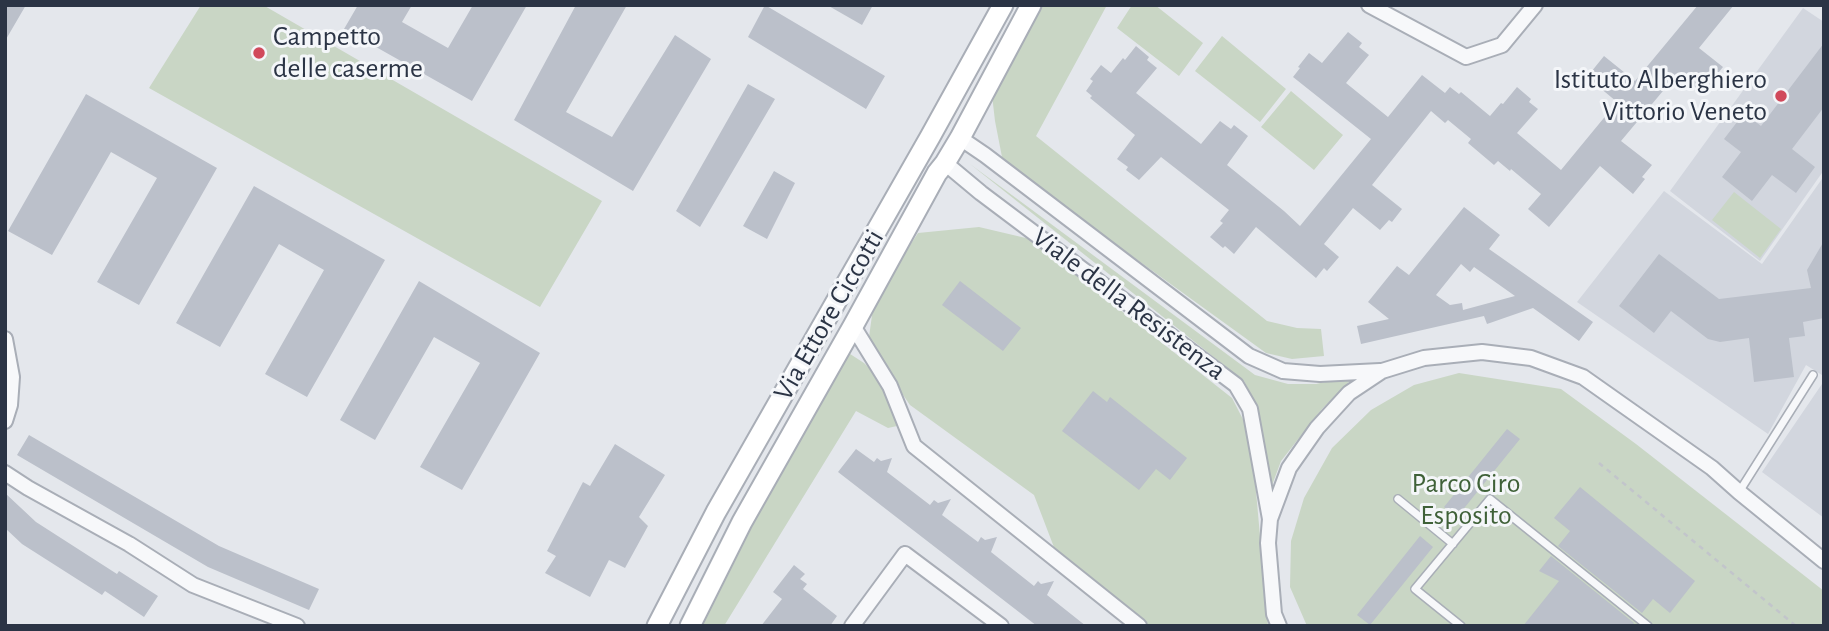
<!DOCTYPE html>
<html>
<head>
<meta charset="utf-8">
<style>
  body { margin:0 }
  #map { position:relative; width:1829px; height:631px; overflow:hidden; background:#e4e7ec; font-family:"Alegreya Sans",sans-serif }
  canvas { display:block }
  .frame { position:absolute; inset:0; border:7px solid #2b3445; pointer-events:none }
</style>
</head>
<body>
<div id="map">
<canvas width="1829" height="631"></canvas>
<div class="frame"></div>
</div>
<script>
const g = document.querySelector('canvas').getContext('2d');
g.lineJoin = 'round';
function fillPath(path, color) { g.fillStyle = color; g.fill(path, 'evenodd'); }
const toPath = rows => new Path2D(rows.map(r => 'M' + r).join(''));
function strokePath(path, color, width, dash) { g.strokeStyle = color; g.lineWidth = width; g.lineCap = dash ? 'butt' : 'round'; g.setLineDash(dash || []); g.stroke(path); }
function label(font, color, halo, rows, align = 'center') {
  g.font = font + ' "Alegreya Sans",sans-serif'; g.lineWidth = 6; g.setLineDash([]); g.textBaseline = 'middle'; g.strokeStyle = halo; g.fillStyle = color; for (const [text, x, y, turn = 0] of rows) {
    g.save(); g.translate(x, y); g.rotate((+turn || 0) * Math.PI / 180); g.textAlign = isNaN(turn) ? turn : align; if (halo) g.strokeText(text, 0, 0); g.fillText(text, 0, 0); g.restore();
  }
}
const built = toPath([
  [1803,8,1824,22,1824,170,1760,261,1670,191],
  [1824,176,1824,372,1822,375,1806,365,1768,434,1577,302,1664,191,1762,264],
  [1824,381,1824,518,1762,472]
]);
const green = toPath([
  [201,5,263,5,602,201,540,307,149,88],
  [1042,5,1107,5,1036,136,1267,321,1297,328,1321,329,1324,356,1292,359,1266,353,1013,170,1002,157,995,121,992,95],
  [1132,5,1155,5,1203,43,1179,76,1117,28],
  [1222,36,1286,89,1260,122,1195,71],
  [1291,91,1343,135,1314,170,1261,127],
  [970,164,1255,375,1288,384,1316,384,1344,378,1350,381,1322,409,1281,461,1271,488,1256,405,1244,381],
  [1734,192,1781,229,1760,258,1712,220],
  [979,227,1030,239,1232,398,1248,429,1255,480,1268,626,1139,626,1060,563,1034,495,910,405,890,376,869,337,873,308,901,259,918,233],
  [847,352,864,363,887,385,897,426,888,428,856,411,724,626,695,626],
  [1459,373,1561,389,1636,444,1824,591,1824,626,1307,626,1290,587,1291,541,1304,498,1332,448,1371,410,1414,385]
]);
const building = toPath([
  [5,5,26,5,5,41],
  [358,5,412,5,402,22,448,48,473,5,527,5,472,101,344,29],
  [576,5,627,5,566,112,612,137,675,35,711,59,633,191,514,120],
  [765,5,885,76,866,109,748,37],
  [827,5,873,5,862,25],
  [1698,5,1734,5,1699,48,1723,67,1714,78,1716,80,1705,95,1678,73,1621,141,1652,165,1642,177,1645,179,1633,194,1600,166,1549,227,1528,209,1541,194,1511,169,1510,171,1498,161,1494,165,1468,143,1471,139,1448,120,1445,123,1431,111,1372,185,1402,209,1392,222,1389,220,1380,230,1353,208,1324,244,1339,257,1327,271,1324,268,1316,278,1256,227,1234,254,1225,246,1223,248,1210,237,1223,223,1220,221,1229,210,1161,157,1139,180,1126,170,1128,167,1117,159,1135,135,1090,98,1092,96,1086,91,1093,81,1090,79,1101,65,1111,73,1123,58,1125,60,1136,46,1149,57,1147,60,1157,68,1136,93,1201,144,1220,121,1231,129,1234,125,1248,136,1227,165,1284,211,1300,226,1371,139,1293,77,1300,68,1298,67,1309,53,1322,63,1348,32,1362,43,1359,47,1369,55,1346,83,1388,117,1422,75,1445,93,1450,87,1459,94,1461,92,1490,116,1501,103,1503,104,1517,87,1531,99,1529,102,1538,109,1517,133,1561,170,1617,102,1587,77,1604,56,1635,81],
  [1824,43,1824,107,1792,149,1815,167,1796,193,1772,175,1752,201,1722,177,1741,152,1724,139,1744,113,1761,126],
  [748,84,775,99,700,227,676,211],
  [86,94,217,168,139,305,97,282,157,178,111,152,52,255,8,231],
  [774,171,795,183,767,239,743,226],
  [254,186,385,260,307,397,265,374,324,270,279,244,220,347,176,323],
  [1464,207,1500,235,1489,249,1593,322,1579,341,1533,308,1487,324,1484,316,1361,344,1357,326,1389,319,1368,302,1397,266,1409,275],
  [1461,264,1470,272,1474,267,1515,296,1463,310,1462,303,1450,305,1436,295],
  [1824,241,1824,318,1803,322,1805,336,1789,338,1794,377,1754,382,1749,338,1720,342,1708,339,1671,311,1654,333,1619,306,1659,254,1719,299,1811,288,1807,270],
  [419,281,540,353,462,490,420,467,480,363,434,337,375,440,340,420],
  [960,281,1021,328,1003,351,942,305],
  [1093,391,1107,402,1110,397,1187,458,1170,480,1156,469,1139,490,1062,431],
  [1507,429,1520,439,1457,517,1444,507],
  [29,435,219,546,319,589,309,610,208,567,17,455],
  [615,444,665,475,639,517,648,526,625,568,609,560,590,597,545,573,556,556,547,551,583,482,590,486],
  [856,449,874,462,877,458,881,461,892,458,887,472,930,505,934,500,938,503,951,499,942,515,978,542,981,537,985,540,997,537,991,552,1034,586,1038,581,1041,584,1054,581,1047,595,1086,626,1037,626,838,472],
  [1580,487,1695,581,1670,613,1653,599,1642,613,1558,546,1570,531,1554,518],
  [5,493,36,522,117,574,119,571,158,596,144,617,105,591,102,595,22,544,5,528],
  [1420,536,1433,547,1370,625,1357,615],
  [1551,556,1634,623,1632,626,1523,626,1559,581,1539,571],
  [794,565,805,574,800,579,807,584,803,589,837,616,830,626,761,626,782,599,773,592]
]);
const path = toPath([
  [1599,463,1796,626]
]);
const lane = toPath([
  [1739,492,1813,375],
  [1398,499,1453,544],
  [1461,626,1415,589,1490,499,1648,626]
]);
const street = toPath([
  [1369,5,1466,57,1502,45,1535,5],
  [960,138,985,155,1249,356,1283,371,1320,374,1380,371],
  [945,163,981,193,1236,385,1250,409,1270,519],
  [853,326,890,386,914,446,1139,626],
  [5,339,12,377,10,405,5,421],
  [5,473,28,488,129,544,193,585,297,626],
  [852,626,905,554,1001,626],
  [1279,626,1274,614,1268,543,1270,519,1289,468,1317,428,1349,393,1382,371,1424,358,1482,352,1531,358,1583,377,1712,468,1739,492,1824,561]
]);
const secondary = toPath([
  [657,626,716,512,930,137,1003,5],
  [690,626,742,522,853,326,937,173,945,163,960,138,1031,5]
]);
const markers = [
  [259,53,7,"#d1495b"],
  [1781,96,7,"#d1495b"]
];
const poiNames = [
  ["Campetto",273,37],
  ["delle caserme",273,69],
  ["Istituto Alberghiero",1767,80,"right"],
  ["Vittorio Veneto",1767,112,"right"]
];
const streetNames = [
  ["Viale della Resistenza",1129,304,37],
  ["Via Ettore Ciccotti",829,315,-60]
];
const parkNames = [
  ["Parco Ciro",1466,484],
  ["Esposito",1466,516]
];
fillPath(built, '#d2d6de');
fillPath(green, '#c9d6c5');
fillPath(building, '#bbc0ca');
strokePath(lane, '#a9aeb7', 10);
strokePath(street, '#a9aeb7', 18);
strokePath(secondary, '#a9aeb7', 23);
strokePath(path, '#c2c5cb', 2.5, [5, 5]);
strokePath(lane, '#f7f8fa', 7);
strokePath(street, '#f7f8fa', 14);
strokePath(secondary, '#fff', 19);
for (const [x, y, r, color] of markers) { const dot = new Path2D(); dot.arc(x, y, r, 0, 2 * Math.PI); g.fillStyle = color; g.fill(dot); strokePath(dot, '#f4f6f9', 2.5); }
label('28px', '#2b3445', '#f4f6f9', poiNames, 'left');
label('28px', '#2b3445', '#f4f6f9', streetNames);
label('28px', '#3f6138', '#f4f6f9', parkNames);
</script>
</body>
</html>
